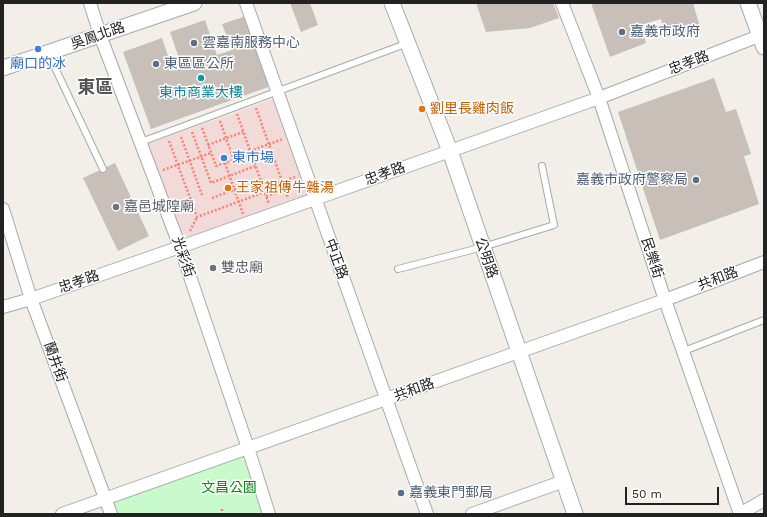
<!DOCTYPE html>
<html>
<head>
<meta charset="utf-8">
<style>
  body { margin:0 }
  #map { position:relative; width:767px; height:517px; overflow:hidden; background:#f2efe9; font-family:"Work Sans",sans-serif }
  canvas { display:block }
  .frame { position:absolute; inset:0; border:4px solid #222; pointer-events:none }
  .scale { position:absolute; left:625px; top:487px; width:94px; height:18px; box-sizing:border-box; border:2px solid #222; border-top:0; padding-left:5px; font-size:12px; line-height:14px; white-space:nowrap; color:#222; -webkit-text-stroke:3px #fff; paint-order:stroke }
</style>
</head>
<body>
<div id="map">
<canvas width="767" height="517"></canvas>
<div class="frame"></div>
<div class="scale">50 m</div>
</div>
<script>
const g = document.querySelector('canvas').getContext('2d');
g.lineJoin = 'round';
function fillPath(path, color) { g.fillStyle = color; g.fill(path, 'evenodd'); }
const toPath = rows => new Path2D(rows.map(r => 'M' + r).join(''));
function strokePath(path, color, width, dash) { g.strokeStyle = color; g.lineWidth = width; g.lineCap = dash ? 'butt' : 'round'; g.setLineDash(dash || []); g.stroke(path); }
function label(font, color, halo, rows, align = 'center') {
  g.font = font + ' "Work Sans","Noto Sans TC",sans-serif'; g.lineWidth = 3; g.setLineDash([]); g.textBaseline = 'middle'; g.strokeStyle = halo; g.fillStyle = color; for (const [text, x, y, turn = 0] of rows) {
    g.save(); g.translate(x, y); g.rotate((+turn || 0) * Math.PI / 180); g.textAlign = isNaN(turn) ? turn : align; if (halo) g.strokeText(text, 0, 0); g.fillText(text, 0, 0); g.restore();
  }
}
const commercial = toPath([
  [273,99,309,198,195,239,180,232,148,144]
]);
const park = toPath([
  [243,456,247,458,264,514,115,514,111,502]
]);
const building = toPath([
  [290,3,310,3,318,25,301,32],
  [476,3,553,3,559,18,530,28,486,32],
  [591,3,693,3,700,27,666,38,661,19,641,25,646,43,610,57],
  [246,16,271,86,151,129,123,52,162,38,173,71,199,62,182,67,170,32,205,20,217,55,232,50,222,24],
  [714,78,726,112,736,109,751,154,744,156,759,204,660,240,618,112],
  [115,163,149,236,118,251,83,178]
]);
const path = toPath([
  [256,108,288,198],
  [237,114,269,204],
  [220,121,234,160],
  [202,128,216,166,251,154],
  [192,132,211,183,255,166],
  [181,137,202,195],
  [169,141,197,217,265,192],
  [208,145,243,132],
  [250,151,283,139],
  [225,163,243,214],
  [163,170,211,153],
  [263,188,295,177],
  [266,196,284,190],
  [212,198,260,180],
  [190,231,197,217],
  [222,509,222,514]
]);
const service = toPath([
  [48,53,103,169],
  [141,142,408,43],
  [398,269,483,247,554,225,542,166],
  [684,351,764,320]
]);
const minor = toPath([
  [90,3,100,35,180,247,248,448,269,514],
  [246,3,427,514],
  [562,3,599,98,665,300,740,514],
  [3,209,31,299,111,514],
  [3,307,31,299,180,247,599,98,764,34],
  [62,514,665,300,764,262],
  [472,514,564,481],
  [740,514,764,500]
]);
const tertiary = toPath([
  [392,3,450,151,575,514],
  [748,3,764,47],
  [3,68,194,3]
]);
const markers = [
  [622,32,4,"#5c6f8a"],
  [194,43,4,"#5c6f8a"],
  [38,49,4,"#3f7fe0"],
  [156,64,4,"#5c6f8a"],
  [201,78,4,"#0f9aa8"],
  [422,109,4,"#e8710a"],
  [224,158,4,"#3f7fe0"],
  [696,180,4,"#5c6f8a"],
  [228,188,4,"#e8710a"],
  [116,207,4,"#6b7280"],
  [213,268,4,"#6b7280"],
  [401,493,4,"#5c6f8a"]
];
const serviceNames = [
  ["嘉義市政府",630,32],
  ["雲嘉南服務中心",202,43],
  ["東區區公所",164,64],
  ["嘉義市政府警察局",688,180,"right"],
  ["嘉義東門郵局",409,493]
];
const streetNames = [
  ["吳鳳北路",98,36,-19],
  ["忠孝路",689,63,-21],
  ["忠孝路",385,174,-20],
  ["光彩街",183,257,71],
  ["公明路",486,258,71],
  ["民樂街",652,258,72],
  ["中正路",336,259,70],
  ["共和路",718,279,-21],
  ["忠孝路",79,282,-19],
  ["蘭井街",55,362,70],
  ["共和路",414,390,-20]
];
const shopNames = [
  ["廟口的冰",38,64],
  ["東市場",232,158,"left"]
];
const cultureNames = [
  ["東市商業大樓",201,93]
];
const foodNames = [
  ["劉里長雞肉飯",430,109],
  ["王家祖傳牛雜湯",236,188]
];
const worshipNames = [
  ["嘉邑城隍廟",124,207],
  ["雙忠廟",221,268]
];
const parkNames = [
  ["文昌公園",229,488]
];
const districtNames = [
  ["東區",95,88]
];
fillPath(commercial, '#f2dad9');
fillPath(park, '#c8facc');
fillPath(building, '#c7bfb8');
strokePath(service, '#a9a9a9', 8);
strokePath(minor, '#a9a9a9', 14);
strokePath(tertiary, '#a9a9a9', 17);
strokePath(path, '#fa8072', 2.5, [2, 2]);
strokePath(service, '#fff', 6);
strokePath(minor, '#fff', 12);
strokePath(tertiary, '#fff', 15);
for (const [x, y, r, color] of markers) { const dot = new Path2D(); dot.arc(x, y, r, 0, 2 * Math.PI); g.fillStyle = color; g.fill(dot); strokePath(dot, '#fff', 1.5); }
label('14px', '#4e5e75', '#fff', serviceNames, 'left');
label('14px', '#222', '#fff', streetNames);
label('14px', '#366cbe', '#fff', shopNames);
label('14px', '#0d838f', '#fff', cultureNames);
label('14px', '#c56008', '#fff', foodNames, 'left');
label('14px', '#5b616d', '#fff', worshipNames, 'left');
label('14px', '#0c8416', '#fff', parkNames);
label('bold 18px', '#555', '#fff', districtNames);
</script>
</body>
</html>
